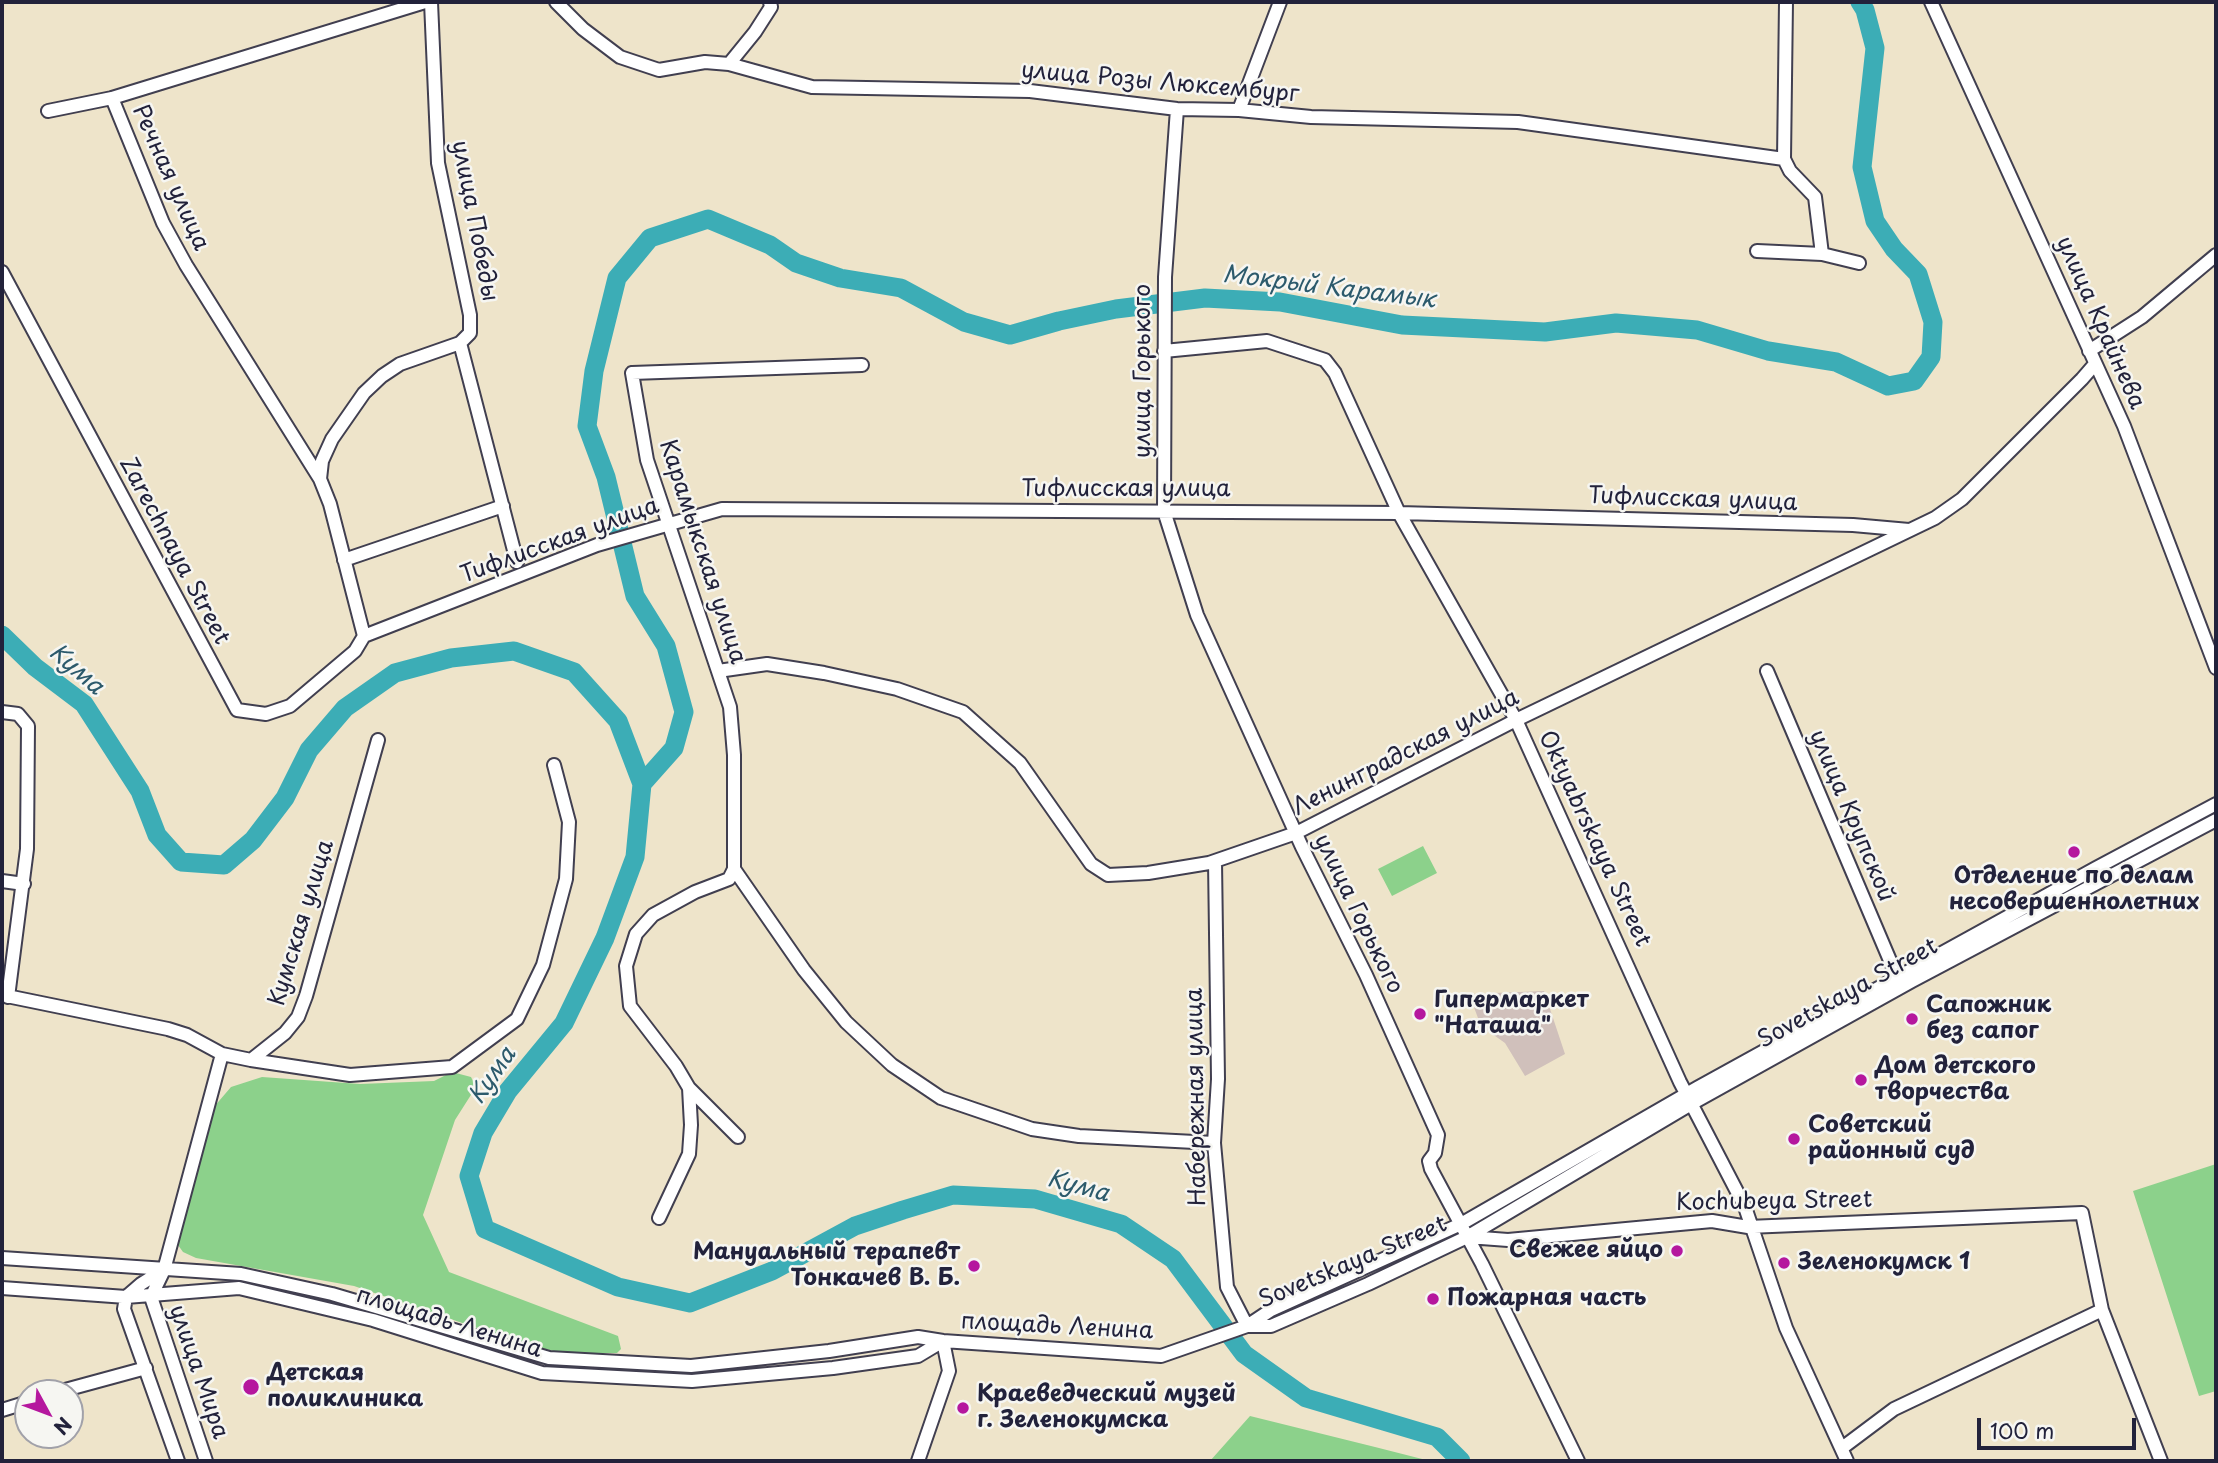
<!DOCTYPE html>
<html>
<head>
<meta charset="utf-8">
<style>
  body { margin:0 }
  #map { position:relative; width:2218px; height:1463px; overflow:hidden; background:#eee4ca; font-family:"Playpen Sans",sans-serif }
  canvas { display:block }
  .frame { position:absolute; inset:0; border:4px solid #22223b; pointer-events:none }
  .north { position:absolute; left:14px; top:1379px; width:70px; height:70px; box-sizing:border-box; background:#f6f6f2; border:2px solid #a1a1a9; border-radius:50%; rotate:131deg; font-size:19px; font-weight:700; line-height:28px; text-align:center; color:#22223b }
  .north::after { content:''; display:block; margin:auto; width:24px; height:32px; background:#b5179e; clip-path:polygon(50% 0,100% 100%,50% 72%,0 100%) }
  .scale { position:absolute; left:1977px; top:1418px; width:159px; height:32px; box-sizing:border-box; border:4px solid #22223b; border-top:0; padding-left:9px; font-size:21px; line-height:24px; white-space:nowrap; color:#22223b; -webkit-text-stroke:5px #f6f6f2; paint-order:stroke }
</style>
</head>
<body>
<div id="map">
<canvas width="2218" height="1463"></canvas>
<div class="frame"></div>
<div class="north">N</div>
<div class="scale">100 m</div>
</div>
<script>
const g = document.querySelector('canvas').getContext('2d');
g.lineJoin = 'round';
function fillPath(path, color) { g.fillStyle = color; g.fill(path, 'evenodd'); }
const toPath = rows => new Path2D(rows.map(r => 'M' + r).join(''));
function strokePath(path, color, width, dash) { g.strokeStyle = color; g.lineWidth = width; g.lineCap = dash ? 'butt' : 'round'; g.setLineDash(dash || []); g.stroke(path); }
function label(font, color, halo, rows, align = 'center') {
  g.font = font + ' "Playpen Sans",sans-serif'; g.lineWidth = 5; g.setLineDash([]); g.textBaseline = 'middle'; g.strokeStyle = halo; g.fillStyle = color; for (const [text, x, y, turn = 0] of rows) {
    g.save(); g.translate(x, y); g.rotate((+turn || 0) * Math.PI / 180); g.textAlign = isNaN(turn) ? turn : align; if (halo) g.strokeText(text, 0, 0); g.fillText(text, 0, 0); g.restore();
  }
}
const industrial = toPath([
  [1544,991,1565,1054,1525,1076,1505,1043,1481,1026,1469,994]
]);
const green = toPath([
  [1423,846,1437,873,1392,896,1378,869],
  [452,1072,471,1077,476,1087,455,1120,423,1215,449,1272,618,1336,621,1349,617,1353,561,1353,518,1342,354,1286,196,1258,183,1252,178,1245,179,1228,213,1108,231,1087,262,1077,360,1084,434,1081],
  [2216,1164,2216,1391,2199,1396,2133,1191],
  [1250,1416,1375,1447,1430,1461,1210,1461]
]);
const river = toPath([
  [2,635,35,667,84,704,140,791,157,835,181,862,224,865,253,840,285,798,309,750,345,708,395,673,451,658,514,651,574,672,618,721,642,784,635,857,605,938,564,1023,508,1091,483,1133,469,1176,485,1229,618,1287,690,1303,772,1271,855,1226,903,1210,953,1195,1035,1199,1121,1224,1173,1259,1244,1354,1306,1398,1437,1437,1461,1461],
  [642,784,674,748,684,712,666,646,635,596,606,477,587,426,594,371,617,278,650,238,708,219,770,245,796,263,840,278,901,288,964,322,1010,335,1059,321,1116,309,1205,298,1280,302,1402,325,1545,332,1616,323,1697,330,1768,351,1836,362,1888,386,1914,381,1931,357,1933,322,1918,274,1894,249,1875,221,1862,167,1875,48,1865,10,1860,2]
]);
const minor = toPath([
  [556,2,583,29,620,57,659,70,705,62,729,64,812,87,1030,91,1177,109,1239,110,1311,117,1518,122,1784,159],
  [1786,2,1784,159,1790,171,1815,197,1822,254],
  [1931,2,2124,426,2216,668],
  [729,64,755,32,771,7,770,2],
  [1177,109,1165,277,1164,511,1197,615,1302,847,1366,975,1438,1135,1435,1153,1429,1161,1431,1169,1482,1264,1578,1461],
  [1239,110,1280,2],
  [48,111,112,98],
  [1757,251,1822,254,1859,263],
  [2,272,237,710,266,714,290,706,355,651,364,636],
  [460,343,517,562],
  [1164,351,1267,341,1325,360,1335,373,1399,513,1516,720,1680,1082,1745,1207,1786,1328,1847,1461],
  [2089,351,2142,317,2216,255],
  [320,479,322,461,332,439,364,393,382,376,400,364,460,343,470,333,470,315,438,163,431,2],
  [344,560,503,506],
  [364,636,597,545,722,509,1399,513,1853,525,1909,530],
  [364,636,330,504,320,479,186,265,163,223,112,98,425,2],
  [718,671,767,664,824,673,897,689,963,712,1020,763,1091,864,1108,875,1148,873,1209,863,1296,833,1516,720,1935,518,1962,499,2082,379,2095,364],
  [1767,671,1897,977],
  [2,712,18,714,28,726,27,849,8,997],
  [378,740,306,996,298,1017,285,1033,251,1060,350,1075,452,1067,517,1019,543,965,566,879,569,822,554,765],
  [1215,861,1218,1079,1214,1143,1227,1287,1247,1326],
  [734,869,804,970,846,1022,892,1065,941,1098,1032,1129,1079,1136,1214,1143],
  [2,881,24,884],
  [2,995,168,1029,187,1035,222,1054,251,1060],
  [689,1088,738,1137],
  [659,1218,689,1154,691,1125,689,1088,676,1066,630,1006,626,966,636,934,653,915,695,892,729,879,734,869,734,755,730,707,647,460,632,373,862,365],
  [1468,1237,1508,1240,1712,1221,1748,1227,2082,1213,2102,1310,2161,1461],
  [2,1258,241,1274,332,1294,549,1358,691,1366,829,1351,918,1337,943,1341,1161,1356,1247,1326,1271,1310,1461,1224,1697,1088,2096,868,2216,804],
  [163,1270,141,1284,126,1297,124,1309,178,1461],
  [2,1288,126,1297,239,1288,373,1320,542,1373,692,1381,833,1368,918,1356,943,1341],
  [151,1297,164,1270,222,1054],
  [151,1297,206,1461],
  [1247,1326,1271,1326,1368,1284,1467,1237,1691,1104,1912,981,2216,820],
  [54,1393,146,1368],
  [2,1410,28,1402],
  [1842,1448,1894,1409,2102,1310],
  [918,1461,949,1371,943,1341]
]);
const markers = [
  [2074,852,7,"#b5179e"],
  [1420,1014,7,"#b5179e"],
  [1912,1019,7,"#b5179e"],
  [1861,1080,7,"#b5179e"],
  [1794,1139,7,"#b5179e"],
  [1677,1251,7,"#b5179e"],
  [1784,1263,7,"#b5179e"],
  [974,1266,7,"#b5179e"],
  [1433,1299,7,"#b5179e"],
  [251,1387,9,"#b5179e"],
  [963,1408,7,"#b5179e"]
];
const streetNames = [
  ["улица Розы Люксембург",1160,83,5],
  ["Речная улица",170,178,66],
  ["улица Победы",474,221,79],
  ["улица Крайнева",2100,323,66],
  ["улица Горького",1144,371,-90],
  ["Тифлисская улица",1126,490],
  ["Тифлисская улица",1693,500,2],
  ["Тифлисская улица",560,541,-20],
  ["Zarechnaya Street",174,551,62],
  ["Карамыкская улица",702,552,72],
  ["Ленинградская улица",1406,753,-27],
  ["улица Крупской",1851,816,67],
  ["Oktyabrskaya Street",1594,839,65],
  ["улица Горького",1358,914,64],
  ["Кумская улица",302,923,-73],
  ["Sovetskaya Street",1848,994,-29],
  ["Набережная улица",1197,1097,-91],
  ["Kochubeya Street",1774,1202,-1],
  ["Sovetskaya Street",1353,1263,-23],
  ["площадь Ленина",449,1323,17],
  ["площадь Ленина",1057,1327,3],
  ["улица Мира",198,1372,71]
];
const poiNames = [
  ["Отделение по делам",2074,877,"center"],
  ["несовершеннолетних",2074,903,"center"],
  ["Гипермаркет",1434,1001],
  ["\"Наташа\"",1434,1027],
  ["Сапожник",1926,1006],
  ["без сапог",1926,1032],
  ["Дом детского",1875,1067],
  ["творчества",1875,1093],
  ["Советский",1808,1126],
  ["районный суд",1808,1152],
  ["Свежее яйцо",1663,1251,"right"],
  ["Мануальный терапевт",960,1253,"right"],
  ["Тонкачев В. Б.",960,1279,"right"],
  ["Зеленокумск 1",1798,1263],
  ["Пожарная часть",1447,1299],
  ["Детская",267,1374],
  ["поликлиника",267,1400],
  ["Краеведческий музей",977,1395],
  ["г. Зеленокумска",977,1421]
];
const waterNames = [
  ["Мокрый Карамык",1329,288,7],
  ["Кума",76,670,41],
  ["Кума",493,1076,-55],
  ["Кума",1078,1187,15]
];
fillPath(industrial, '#d0c0bb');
fillPath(green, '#8cd18b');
strokePath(river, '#3cadb6', 19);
strokePath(minor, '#413f50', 16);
strokePath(minor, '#fff', 12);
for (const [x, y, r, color] of markers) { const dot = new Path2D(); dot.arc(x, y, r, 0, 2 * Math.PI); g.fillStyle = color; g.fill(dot); strokePath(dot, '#f6f6f2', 2.5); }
label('23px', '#22223b', '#f6f6f2', streetNames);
label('bold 23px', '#22223b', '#f6f6f2', poiNames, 'left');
label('italic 24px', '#2c5a6c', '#f6f6f2', waterNames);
</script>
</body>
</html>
